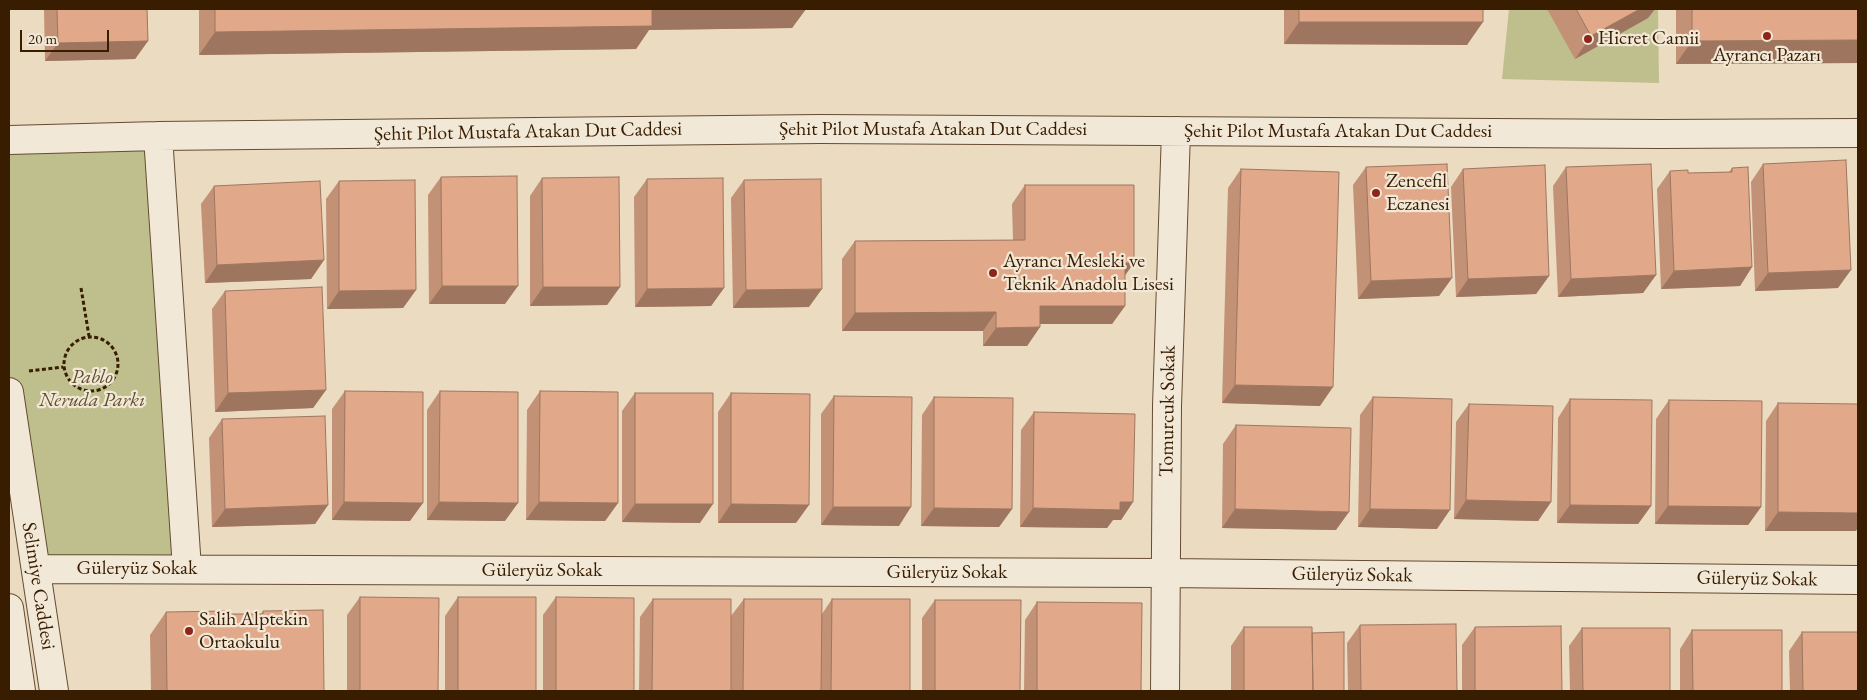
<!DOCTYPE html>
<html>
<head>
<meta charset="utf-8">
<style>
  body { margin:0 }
  #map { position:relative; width:1867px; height:700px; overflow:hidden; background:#ebdbc1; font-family:"EB Garamond",serif }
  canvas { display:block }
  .frame { position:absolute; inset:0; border:10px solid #381d01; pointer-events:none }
  .scale { position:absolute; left:20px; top:30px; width:89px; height:22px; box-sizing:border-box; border:2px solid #381d01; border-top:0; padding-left:6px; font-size:15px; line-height:18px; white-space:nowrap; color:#381d01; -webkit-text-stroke:4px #f2e8d7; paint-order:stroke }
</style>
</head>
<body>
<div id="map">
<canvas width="1867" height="700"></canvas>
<div class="frame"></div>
<div class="scale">20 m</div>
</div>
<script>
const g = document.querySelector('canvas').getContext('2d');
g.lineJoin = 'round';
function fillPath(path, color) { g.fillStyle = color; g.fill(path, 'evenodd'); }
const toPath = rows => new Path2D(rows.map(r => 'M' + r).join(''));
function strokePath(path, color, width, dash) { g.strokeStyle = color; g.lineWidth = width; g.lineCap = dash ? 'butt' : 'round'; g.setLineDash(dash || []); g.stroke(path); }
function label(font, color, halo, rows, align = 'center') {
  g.font = font + ' "EB Garamond",serif'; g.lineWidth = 4.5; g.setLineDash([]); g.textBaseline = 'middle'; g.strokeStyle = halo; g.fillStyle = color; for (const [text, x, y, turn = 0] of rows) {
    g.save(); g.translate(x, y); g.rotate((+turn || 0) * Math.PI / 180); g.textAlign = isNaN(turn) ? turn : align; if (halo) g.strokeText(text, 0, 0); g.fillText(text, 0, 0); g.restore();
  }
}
const green = toPath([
  [1509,9,1658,9,1659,83,1502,79],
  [158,136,187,569,36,569,9,392,9,140]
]);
const path = toPath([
  [81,288,89,336],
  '64 364a27 27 0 1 1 54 0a27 27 0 1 1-54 0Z',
  [29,371,63,367]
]);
const minor = toPath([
  [158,136,187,569],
  [9,140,158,136,820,129,1660,134,1858,133],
  [9,392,54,691],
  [36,569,1165,573,1858,580],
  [9,608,21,691],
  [1165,691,1167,406,1176,131]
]);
const wall = toPath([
  [44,9,147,9,148,41,135,59,45,61],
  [199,9,806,9,792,28,649,30,636,49,199,55],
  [1284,9,1483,9,1467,45,1284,44],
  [1547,9,1655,9,1648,18,1575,59],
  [1676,9,1858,9,1858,63,1676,64],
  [1763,164,1838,288,1755,291,1751,182],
  [1366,167,1452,278,1439,296,1358,299,1353,185],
  [1566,167,1656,275,1643,293,1558,297,1553,186],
  [1732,168,1752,267,1740,286,1661,289,1657,189,1670,171,1688,173,1729,172],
  [1241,169,1320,406,1222,403,1228,188],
  [1463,169,1549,276,1536,294,1456,297,1451,187],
  [441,177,505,304,429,304,428,195],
  [542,178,620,287,607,305,530,306,530,196],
  [647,179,724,288,711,306,635,307,634,197],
  [744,180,809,307,733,308,731,198],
  [339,181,416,290,403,308,327,309,326,199],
  [1025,185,1125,276,1125,306,1112,324,1040,324,1040,327,1027,346,983,346,983,331,842,331,842,259,855,241,1013,240,1012,204],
  [214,186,324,260,311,279,205,283,201,204],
  [225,291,326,390,313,408,215,412,212,309],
  [345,391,410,521,332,520,332,409],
  [440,391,505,521,427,520,427,410],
  [540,391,618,503,605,521,526,520,527,410],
  [635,393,700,523,622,522,622,411],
  [731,393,796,523,718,523,718,412],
  [834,396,899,526,821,525,821,414],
  [934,397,1012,509,999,527,921,526,922,415],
  [1373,397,1437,529,1358,527,1360,415],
  [1570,399,1651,506,1638,524,1557,523,1558,418],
  [1669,400,1761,507,1748,525,1655,524,1656,419],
  [1778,403,1856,531,1765,531,1766,421],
  [1469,404,1551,502,1538,521,1454,519,1456,422],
  [1034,412,1133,502,1121,520,1113,520,1107,528,1020,527,1021,430],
  [222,419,328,505,315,524,212,527,209,438],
  [1236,425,1336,530,1222,528,1223,444],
  [360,597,438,691,347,691,347,615],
  [458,597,536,691,445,691,445,616],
  [556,597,634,691,543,691,543,615],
  [653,599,731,616,744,599,822,614,832,599,910,691,639,691,640,617],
  [935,600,1020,691,922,691,922,618],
  [1037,602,1141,691,1024,691,1025,620],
  [263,611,324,691,151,691,150,635,166,612,225,614,261,614],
  [1360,625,1457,691,1348,691,1347,643],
  [1244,627,1312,633,1344,691,1231,691,1231,646],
  [1475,627,1562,691,1462,691,1462,645],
  [1582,628,1670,691,1570,691,1569,646],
  [1692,630,1782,691,1680,691,1680,649],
  [1802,632,1858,691,1790,691,1789,651]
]);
const shadedWall = toPath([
  [651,9,806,9,792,28,649,30,636,49,199,55,215,32],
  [1640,9,1655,9,1648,18,1575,59,1591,36],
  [1299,22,1483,22,1467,45,1284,44],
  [1858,40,1858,63,1676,64,1692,41],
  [148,41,135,59,45,61,58,43],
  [324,260,311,279,205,283,217,265],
  [1125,263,1134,263,1121,281],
  [1752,267,1740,286,1661,289,1674,271],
  [1851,270,1838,288,1755,291,1768,273],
  [1656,275,1643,293,1558,297,1571,279],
  [1549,276,1536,294,1456,297,1468,279],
  [1452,278,1439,296,1358,299,1371,281],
  [442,286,518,286,505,304,429,304],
  [543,287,620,287,607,305,530,306],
  [724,288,711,306,635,307,647,289],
  [822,289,809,307,733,308,746,290],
  [416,290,403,308,327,309,339,291],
  [1040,306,1125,306,1112,324,1027,324],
  [996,312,983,331,842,331,855,313],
  [1040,327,1027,346,983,346,996,328],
  [1235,385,1333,387,1320,406,1222,403],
  [326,390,313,408,215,412,228,393],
  [1466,500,1551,502,1538,521,1454,519],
  [344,502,423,503,410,521,332,520],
  [439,502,518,503,505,521,427,520],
  [539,502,618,503,605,521,526,520],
  [1120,502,1133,502,1121,520,1113,520,1107,528,1020,527,1033,508],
  [635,504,713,504,700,523,622,522],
  [731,504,809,505,796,523,718,523],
  [328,505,315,524,212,527,225,509],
  [1570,505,1651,506,1638,524,1557,523],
  [1668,506,1761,507,1748,525,1655,524],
  [833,507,911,507,899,526,821,525],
  [934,508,1012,509,999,527,921,526],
  [1235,509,1349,512,1336,530,1222,528],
  [1370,509,1450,510,1437,529,1358,527],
  [1778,512,1858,513,1858,528,1856,531,1765,531]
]);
const building = toPath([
  [57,9,147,9,148,41,58,43,57,9],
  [215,9,652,9,652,26,215,32,215,9],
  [1299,9,1483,9,1483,22,1299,22,1299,9],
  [1576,9,1640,9,1591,36,1576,9],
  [1692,9,1858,9,1858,40,1692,41,1692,9],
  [1846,160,1851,270,1768,273,1763,164,1846,160],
  [1447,164,1452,278,1371,281,1366,167,1447,164],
  [1651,164,1656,275,1571,279,1566,167,1651,164],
  [1545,165,1549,276,1468,279,1463,169,1545,165],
  [1748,167,1752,267,1674,271,1670,171,1688,170,1688,173,1732,172,1732,168,1748,167],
  [1241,169,1339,172,1333,387,1235,385,1241,169],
  [517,176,518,286,442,286,441,177,517,176],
  [619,177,620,287,543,287,542,178,619,177],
  [723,178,724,288,647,289,647,179,723,178],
  [821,179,822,289,746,290,744,180,821,179],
  [415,180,416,290,339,291,339,181,415,180],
  [320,181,324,260,217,265,214,186,320,181],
  [1025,185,1134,185,1134,263,1125,263,1125,306,1040,306,1040,327,996,328,996,312,855,313,855,241,1025,240,1025,185],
  [322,287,326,390,228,393,225,291,322,287],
  [345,391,423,392,423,503,344,502,345,391],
  [440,391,518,392,518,503,439,502,440,391],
  [540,391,618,392,618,503,539,502,540,391],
  [635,393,713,393,713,504,635,504,635,393],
  [731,393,810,394,809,505,731,504,731,393],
  [834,396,912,397,911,507,833,507,834,396],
  [934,397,1013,398,1012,509,934,508,934,397],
  [1373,397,1452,399,1450,510,1370,509,1373,397],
  [1570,399,1652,400,1651,506,1570,505,1570,399],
  [1669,400,1762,401,1761,507,1668,506,1669,400],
  [1778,403,1858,404,1858,513,1778,512,1778,403],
  [1469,404,1553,406,1551,502,1466,500,1469,404],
  [1034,412,1135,414,1133,502,1120,502,1120,510,1033,508,1034,412],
  [325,416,328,505,225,509,222,419,325,416],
  [1236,425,1351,428,1349,512,1235,509,1236,425],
  [360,597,439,598,438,691,360,691,360,597],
  [458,597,536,597,536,691,458,691,458,597],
  [556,597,634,598,634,691,556,691,556,597],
  [653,599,731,599,731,691,652,691,653,599],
  [744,599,822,599,821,691,743,691,744,599],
  [832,599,910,599,910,691,831,691,832,599],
  [935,600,1021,600,1020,691,935,691,935,600],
  [1037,602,1142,603,1141,691,1037,691,1037,602],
  [323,610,324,691,167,691,166,612,225,611,225,614,263,614,263,611,323,610],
  [1456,624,1457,691,1361,691,1360,625,1456,624],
  [1561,626,1562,691,1475,691,1475,627,1561,626],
  [1244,627,1312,627,1313,691,1244,691,1244,627],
  [1582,628,1670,628,1670,691,1583,691,1582,628],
  [1692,630,1782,630,1782,691,1693,691,1692,630],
  [1344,632,1344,691,1313,691,1312,633,1344,632],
  [1802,632,1858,632,1858,691,1803,691,1802,632]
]);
const markers = [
  [1767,36,5,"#8f2418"],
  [1588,39,5,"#8f2418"],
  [1376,193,5,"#8f2418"],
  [993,273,5,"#8f2418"],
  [189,631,5,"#8f2418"]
];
const poiNames = [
  ["Hicret Camii",1598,39],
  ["Ayrancı Pazarı",1767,56,"center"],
  ["Zencefil",1386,182],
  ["Eczanesi",1386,205],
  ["Ayrancı Mesleki ve",1003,262],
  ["Teknik Anadolu Lisesi",1003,285],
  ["Salih Alptekin",199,620],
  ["Ortaokulu",199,643]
];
const streetNames = [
  ["Şehit Pilot Mustafa Atakan Dut Caddesi",933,130],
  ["Şehit Pilot Mustafa Atakan Dut Caddesi",528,132,-1],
  ["Şehit Pilot Mustafa Atakan Dut Caddesi",1338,132],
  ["Tomurcuk Sokak",1168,411,-89],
  ["Güleryüz Sokak",137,569],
  ["Güleryüz Sokak",542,571],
  ["Güleryüz Sokak",947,573],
  ["Güleryüz Sokak",1352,575,1],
  ["Güleryüz Sokak",1757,579,1],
  ["Selimiye Caddesi",38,586,81]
];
const parkNames = [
  ["Pablo",92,378],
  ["Neruda Parkı",92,401]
];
fillPath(green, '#bfbe8d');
strokePath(minor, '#654c31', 30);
strokePath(path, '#381d01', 3, [4, 2.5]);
strokePath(minor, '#f2e8d7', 28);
fillPath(wall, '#c29176');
fillPath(shadedWall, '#9e7660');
fillPath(building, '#e1a989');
strokePath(building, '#9e7660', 1);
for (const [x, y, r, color] of markers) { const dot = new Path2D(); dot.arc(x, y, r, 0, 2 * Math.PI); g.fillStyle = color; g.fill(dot); strokePath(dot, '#f2e8d7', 2); }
label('20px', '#381d01', '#f2e8d7', poiNames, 'left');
label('20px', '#381d01', '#f2e8d7', streetNames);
label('italic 20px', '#604d2b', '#f2e8d7', parkNames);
</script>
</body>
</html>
